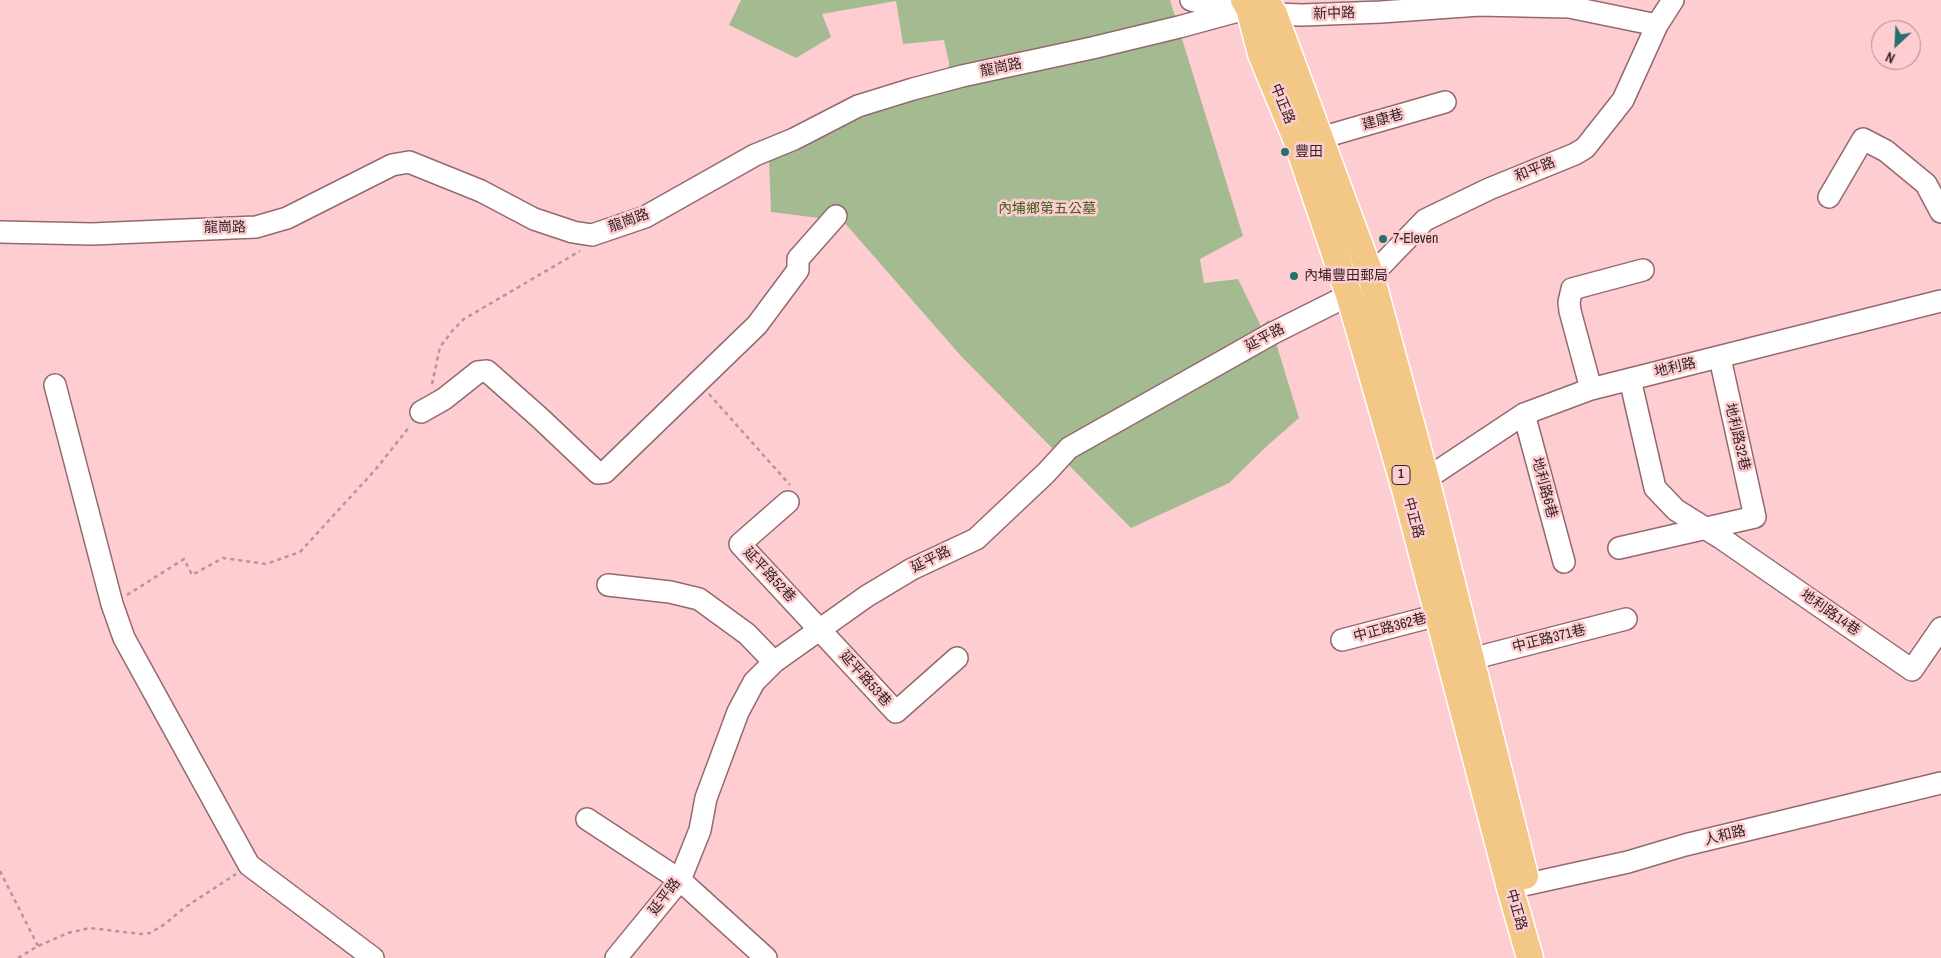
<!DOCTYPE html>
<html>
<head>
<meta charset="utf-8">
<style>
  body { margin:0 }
  #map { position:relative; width:1941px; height:958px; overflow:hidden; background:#fdcdd1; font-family:"Archivo Narrow",sans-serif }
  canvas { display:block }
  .north { position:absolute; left:1871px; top:20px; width:50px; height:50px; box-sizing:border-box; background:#fdcdd1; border:1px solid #ad898c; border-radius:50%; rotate:205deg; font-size:14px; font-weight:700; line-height:20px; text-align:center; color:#342224 }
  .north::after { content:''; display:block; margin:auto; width:18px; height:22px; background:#26716e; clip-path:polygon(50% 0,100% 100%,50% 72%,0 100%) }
</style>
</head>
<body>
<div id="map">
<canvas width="1941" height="958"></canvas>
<div class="north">N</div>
</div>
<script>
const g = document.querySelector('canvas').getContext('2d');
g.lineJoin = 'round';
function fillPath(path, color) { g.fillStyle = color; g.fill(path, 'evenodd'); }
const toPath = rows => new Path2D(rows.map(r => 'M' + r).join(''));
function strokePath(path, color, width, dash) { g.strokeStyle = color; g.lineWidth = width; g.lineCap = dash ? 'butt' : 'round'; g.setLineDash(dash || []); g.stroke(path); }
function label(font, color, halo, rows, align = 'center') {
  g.font = font + ' "Archivo Narrow","Noto Sans TC",sans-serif'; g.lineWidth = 5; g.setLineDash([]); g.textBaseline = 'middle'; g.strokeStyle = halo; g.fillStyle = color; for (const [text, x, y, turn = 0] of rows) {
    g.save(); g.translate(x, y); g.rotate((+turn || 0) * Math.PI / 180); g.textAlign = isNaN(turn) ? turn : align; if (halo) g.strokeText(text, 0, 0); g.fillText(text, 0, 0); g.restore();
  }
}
const green = toPath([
  [741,0,1170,0,1243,236,1200,259,1204,283,1238,279,1261,326,1269,320,1299,418,1268,445,1229,483,1131,528,961,356,843,221,771,212,769,159,860,118,947,83,949,63,944,40,903,44,896,1,822,14,831,37,796,58,729,25]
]);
const path = toPath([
  [432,384,440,347,453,330,464,319,580,251],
  [709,394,790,485],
  [127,595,184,559,192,575,223,558,266,564,300,552,376,469,410,426],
  [0,871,38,946],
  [18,958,38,946,68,933,90,928,141,934,150,933,165,924,184,908,236,874]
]);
const minor = toPath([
  [1191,0,1209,5,1249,8,1274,14,1302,15,1381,12,1479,5,1569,7,1657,25],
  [1320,138,1445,102],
  [1829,197,1863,139,1886,151,1926,184,1941,212],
  [0,232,92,234,256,227,287,218,392,165,409,162,481,191,534,219,573,232,592,235,645,217,755,155,794,139,858,106,913,89,962,76,1092,48,1179,27,1249,8],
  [1630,379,1655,488,1676,510,1721,538,1912,670,1941,628],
  [55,385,112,604,124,638,249,865,373,958],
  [1591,389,1570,311,1569,302,1572,289,1643,270],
  [421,412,444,399,478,372,487,371,540,418,598,473,605,472,757,325,798,270,798,259,836,216],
  [1524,414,1564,562],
  [1426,479,1524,414,1591,389,1941,301],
  [788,502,740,544,896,712,957,658],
  [1619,548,1755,517,1720,358],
  [608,585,670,592,699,599,747,634,774,662],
  [1342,640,1438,615],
  [1471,659,1626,619],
  [587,819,680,880,766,958],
  [1510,888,1628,862,1685,845,1941,783],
  [616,958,680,880,700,830,706,798,738,712,754,682,774,662,867,596,912,569,976,539,1046,473,1069,448,1273,333,1349,295,1371,276,1425,220,1489,189,1575,154,1585,148,1623,100,1657,25,1673,0]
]);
const major = toPath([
  [1244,0,1249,8,1261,54,1295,136,1349,295,1405,489,1510,888,1530,958],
  [1266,0,1274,14,1371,276,1426,479,1525,876]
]);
const markers = [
  [1285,152,5,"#26716e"],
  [1383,239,5,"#26716e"],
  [1294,276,5,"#26716e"]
];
const shields = [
  [1401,475,18]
];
const shieldNames = [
  ["1",1401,475]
];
const streetNames = [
  ["新中路",1334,14,-2],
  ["龍崗路",1001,68,-12],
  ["中正路",1282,104,68],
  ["建康巷",1383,120,-16],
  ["和平路",1535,170,-22],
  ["龍崗路",629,221,-20],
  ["龍崗路",225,228,-1],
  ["延平路",1265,338,-28],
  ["地利路",1675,368,-13],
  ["地利路32巷",1737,437,77],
  ["地利路6巷",1544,488,75],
  ["中正路",1413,518,75],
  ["延平路",931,560,-26],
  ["延平路52巷",769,575,47],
  ["地利路14巷",1830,613,35],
  ["中正路362巷",1390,628,-15],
  ["中正路371巷",1549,639,-14],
  ["延平路53巷",865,679,48],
  ["人和路",1725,836,-14],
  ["延平路",665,897,-53],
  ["中正路",1516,910,74]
];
const poiNames = [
  ["豐田",1295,152],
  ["7-Eleven",1393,239],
  ["內埔豐田郵局",1304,276]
];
const parkNames = [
  ["內埔鄉第五公墓",1047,209]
];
fillPath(green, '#a4bb92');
strokePath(minor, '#94696e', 24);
strokePath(major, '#fff', 29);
strokePath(path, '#b99396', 2.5, [4, 4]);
strokePath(minor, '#fff', 21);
strokePath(major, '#f3c786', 26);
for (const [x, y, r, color] of markers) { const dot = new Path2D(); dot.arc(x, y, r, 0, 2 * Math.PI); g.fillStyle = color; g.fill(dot); strokePath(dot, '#fdcdd1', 2); }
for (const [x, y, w] of shields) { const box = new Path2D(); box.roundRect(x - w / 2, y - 9.5, w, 19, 4); g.fillStyle = '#fdcdd1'; g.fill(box); strokePath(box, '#342224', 1); }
label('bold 12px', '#342224', null, shieldNames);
label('14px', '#342224', '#fdcdd1', streetNames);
label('14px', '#342224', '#fdcdd1', poiNames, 'left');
label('14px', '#3e5f1b', '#fdcdd1', parkNames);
</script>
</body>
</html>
